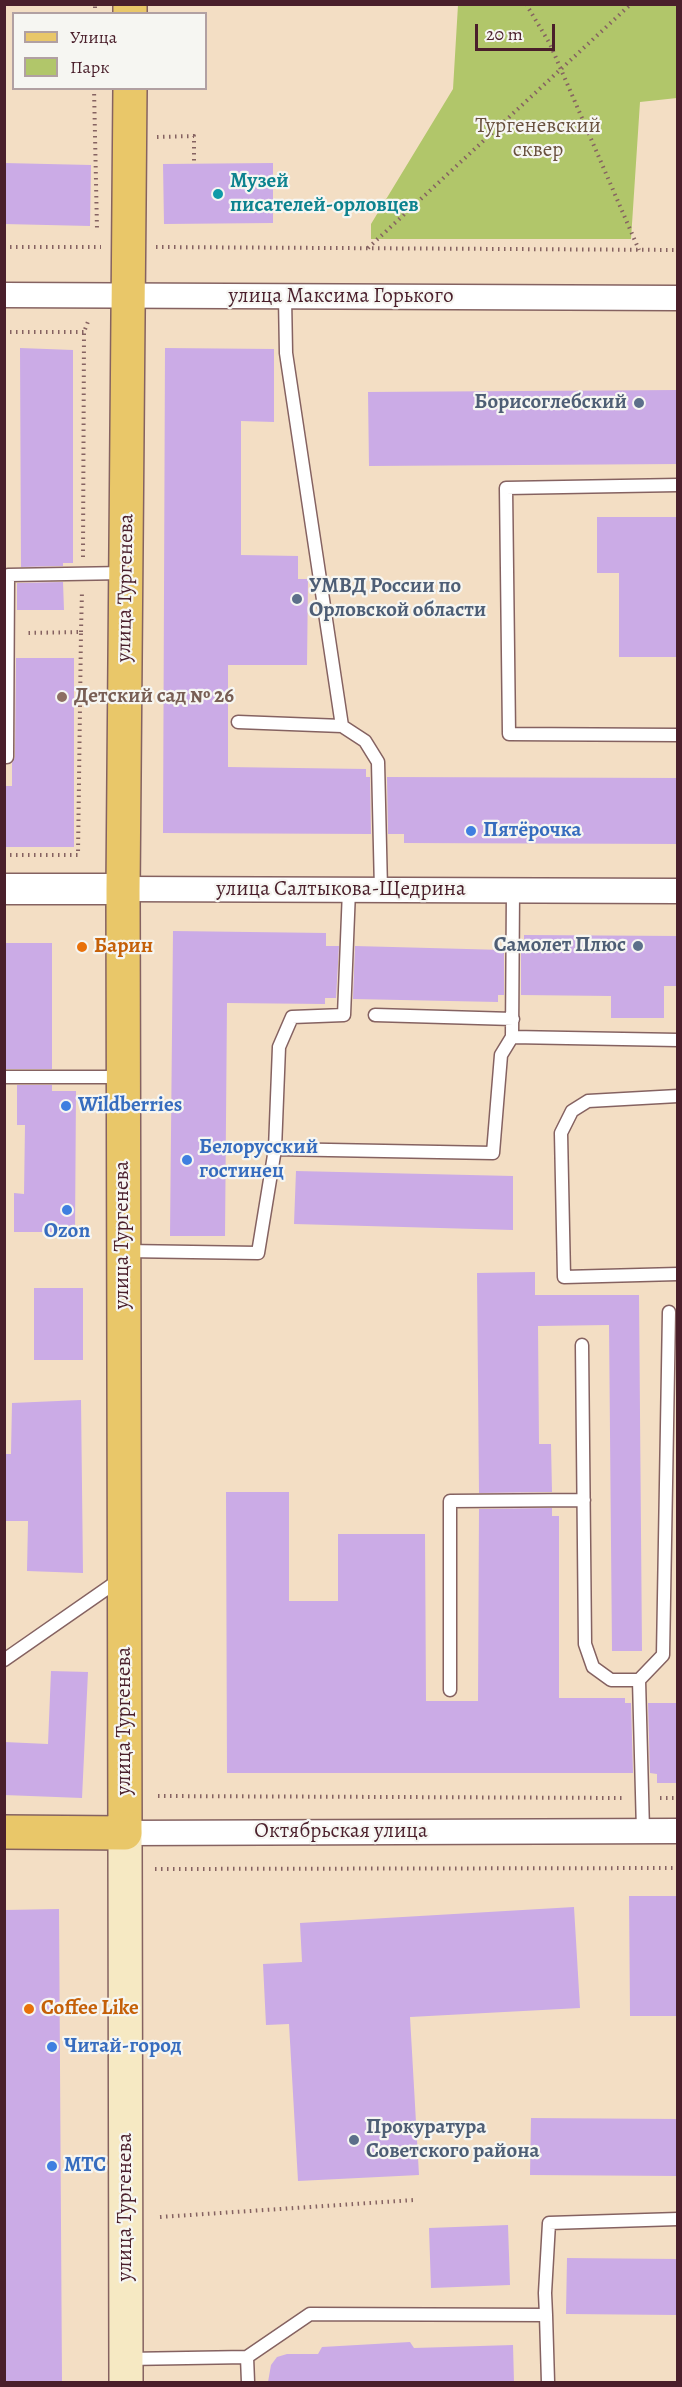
<!DOCTYPE html>
<html>
<head>
<meta charset="utf-8">
<style>
  body { margin:0 }
  #map { position:relative; width:682px; height:2387px; overflow:hidden; background:#f3dec4; font-family:Alegreya,serif }
  canvas { display:block }
  .frame { position:absolute; inset:0; border:6px solid #4a1f2b; pointer-events:none }
  .legend { position:absolute; left:12px; top:12px; width:195px; height:78px; box-sizing:border-box; background:#f6f6f2; border:2px solid #b1a0a2; margin:0; padding:8px 10px; list-style:none; font-size:18px; color:#4a1f2b }
  .legend li { display:flex; align-items:center; gap:12px; height:30px }
  .legend b { width:30px; border:2px solid #b1a0a2 }
  .scale { position:absolute; left:475px; top:24px; width:80px; height:27px; box-sizing:border-box; border:3px solid #4a1f2b; border-top:0; padding-left:8px; font-size:18px; line-height:21px; white-space:nowrap; color:#4a1f2b; -webkit-text-stroke:4px #f6f6f2; paint-order:stroke }
</style>
</head>
<body>
<div id="map">
<canvas width="682" height="2387"></canvas>
<div class="frame"></div>
<ul class="legend">
<li><b style="height:8px;background:#e9c769"></b>Улица</li>
<li><b style="height:16px;background:#b1c66a"></b>Парк</li>
</ul>
<div class="scale">20 m</div>
</div>
<script>
const g = document.querySelector('canvas').getContext('2d');
g.lineJoin = 'round';
function fillPath(path, color) { g.fillStyle = color; g.fill(path, 'evenodd'); }
const toPath = rows => new Path2D(rows.map(r => 'M' + r).join(''));
function strokePath(path, color, width, dash) { g.strokeStyle = color; g.lineWidth = width; g.lineCap = dash ? 'butt' : 'round'; g.setLineDash(dash || []); g.stroke(path); }
function label(font, color, halo, rows, align = 'center') {
  g.font = font + ' Alegreya,serif'; g.lineWidth = 4.5; g.setLineDash([]); g.textBaseline = 'middle'; g.strokeStyle = halo; g.fillStyle = color; for (const [text, x, y, turn = 0] of rows) {
    g.save(); g.translate(x, y); g.rotate((+turn || 0) * Math.PI / 180); g.textAlign = isNaN(turn) ? turn : align; if (halo) g.strokeText(text, 0, 0); g.fillText(text, 0, 0); g.restore();
  }
}
const green = toPath([
  [458,5,677,5,677,98,640,102,631,239,371,239,371,224,453,89]
]);
const building = toPath([
  [4,163,91,165,90,226,4,224],
  [273,163,273,223,164,224,163,164],
  [20,348,73,350,73,563,63,563,63,566,21,567],
  [165,348,274,349,274,422,241,421,241,555,298,556,298,579,308,579,307,665,228,665,228,767,366,769,366,777,370,777,371,834,163,833],
  [678,390,678,464,369,466,368,392],
  [597,517,678,517,678,657,619,657,619,573,597,573],
  [63,582,64,610,17,610,17,583],
  [16,658,74,658,74,847,4,847,4,786,12,786,12,763,15,757],
  [387,777,678,778,678,844,404,843,404,834,388,834],
  [173,931,326,933,326,946,339,946,336,998,325,998,325,1004,227,1003,225,1236,170,1236],
  [524,935,678,936,678,986,664,986,664,1018,611,1018,611,996,521,995,521,950,524,950],
  [4,943,52,943,52,1069,4,1069],
  [355,946,504,950,504,995,498,995,498,1002,353,999],
  [17,1085,52,1085,52,1091,76,1091,75,1232,14,1232,14,1193,24,1194,25,1125,17,1125],
  [296,1171,513,1176,513,1230,294,1224],
  [535,1272,535,1295,639,1295,642,1651,612,1651,609,1325,538,1326,539,1444,551,1444,552,1492,479,1493,477,1273],
  [34,1288,83,1288,83,1360,34,1360],
  [81,1400,83,1573,27,1571,28,1521,4,1521,4,1454,11,1454,12,1403],
  [226,1492,289,1492,289,1601,338,1601,338,1534,425,1534,426,1701,478,1701,479,1509,552,1508,552,1516,559,1516,559,1698,625,1698,625,1703,631,1703,633,1773,227,1773],
  [51,1671,88,1672,82,1798,4,1795,4,1742,48,1744],
  [648,1703,678,1703,678,1783,657,1783,657,1774,650,1773],
  [629,1896,678,1896,678,2016,630,2016],
  [574,1907,580,2008,410,2017,419,2175,298,2181,289,2024,266,2025,263,1964,302,1962,300,1923],
  [59,1909,62,2382,4,2382,4,1910],
  [531,2118,678,2119,678,2176,530,2175],
  [508,2225,510,2285,431,2288,429,2228],
  [567,2258,678,2259,678,2315,566,2314],
  [410,2342,414,2348,513,2345,514,2382,268,2382,271,2365,277,2357,287,2354,318,2354,322,2347]
]);
const path = toPath([
  [526,4,550,44,639,250],
  [95,14,95,4],
  [94,88,97,229],
  [157,137,194,136,194,164],
  [4,247,101,247],
  [156,247,678,250],
  [368,248,631,4],
  [4,332,84,332],
  [83,557,84,332,89,319],
  [81,632,82,591],
  [4,855,78,855,81,632,26,633],
  [158,1796,625,1798],
  [660,1798,678,1798],
  [155,1869,678,1868],
  [160,2217,414,2200]
]);
const service = toPath([
  [678,485,506,488,509,734,678,735],
  [238,722,342,726,286,353,285,297],
  [342,726,365,741,378,762,381,890],
  [4,757,7,757,8,575,125,573],
  [349,890,344,1015,292,1017,279,1047,275,1149,493,1153,501,1055,512,1037],
  [513,890,512,1037,678,1040],
  [375,1015,513,1019],
  [4,1077,123,1077],
  [678,1096,588,1101,572,1111,561,1133,564,1277,678,1274],
  [126,1251,258,1253,275,1149],
  [582,1345,585,1644,593,1667,611,1680,639,1680],
  [4,1660,122,1578],
  [450,1690,450,1501,584,1500],
  [643,1831,639,1680,663,1655,669,1312],
  [546,2315,545,2293,549,2223,678,2219],
  [247,2357,310,2314,546,2315,548,2382],
  [127,2359,247,2357,248,2382]
]);
const minor = toPath([
  [4,295,678,298],
  [123,889,678,891],
  [125,1833,678,1831]
]);
const tertiary = toPath([
  [4,889,123,889]
]);
const secondary = toPath([
  [125,1833,126,2382]
]);
const primary = toPath([
  [130,14,130,4],
  [4,1832,125,1833,123,889,130,88]
]);
const markers = [
  [218,194,6,"#0f9aa8"],
  [639,403,6,"#5c6f8a"],
  [297,599,6,"#5c6f8a"],
  [62,697,6,"#8d6e63"],
  [471,831,6,"#3f7fe0"],
  [638,946,6,"#5c6f8a"],
  [82,947,6,"#e8710a"],
  [66,1106,6,"#3f7fe0"],
  [187,1160,6,"#3f7fe0"],
  [67,1210,6,"#3f7fe0"],
  [29,2009,6,"#e8710a"],
  [52,2047,6,"#3f7fe0"],
  [354,2140,6,"#5c6f8a"],
  [52,2166,6,"#3f7fe0"]
];
const parkNames = [
  ["Тургеневский",538,127],
  ["сквер",538,151]
];
const cultureNames = [
  ["Музей",230,182],
  ["писателей-орловцев",230,206]
];
const streetNames = [
  ["улица Максима Горького",341,297],
  ["улица Тургенева",126,588,-89],
  ["улица Салтыкова-Щедрина",341,890],
  ["улица Тургенева",123,1235,-90],
  ["улица Тургенева",125,1721,-90],
  ["Октябрьская улица",341,1832],
  ["улица Тургенева",126,2207,-90]
];
const serviceNames = [
  ["Борисоглебский",627,403],
  ["УМВД России по",309,587,"left"],
  ["Орловской области",309,611,"left"],
  ["Самолет Плюс",626,946],
  ["Прокуратура",366,2128,"left"],
  ["Советского района",366,2152,"left"]
];
const educationNames = [
  ["Детский сад № 26",74,697]
];
const shopNames = [
  ["Пятёрочка",483,831],
  ["Wildberries",78,1106],
  ["Белорусский",199,1148],
  ["гостинец",199,1172],
  ["Ozon",67,1232,"center"],
  ["Читай-город",64,2047],
  ["МТС",64,2166]
];
const foodNames = [
  ["Барин",94,947],
  ["Coffee Like",41,2009]
];
fillPath(green, '#b1c66a');
fillPath(building, '#cbabe6');
strokePath(service, '#856261', 15);
strokePath(minor, '#856261', 27);
strokePath(tertiary, '#856261', 33);
strokePath(secondary, '#856261', 36);
strokePath(primary, '#856261', 36);
strokePath(path, '#856261', 4, [1.5, 4.5]);
strokePath(service, '#fff', 12);
strokePath(minor, '#fff', 24);
strokePath(tertiary, '#fff', 30);
strokePath(secondary, '#f6e9c3', 33);
strokePath(primary, '#e9c769', 33);
for (const [x, y, r, color] of markers) { const dot = new Path2D(); dot.arc(x, y, r, 0, 2 * Math.PI); g.fillStyle = color; g.fill(dot); strokePath(dot, '#f6f6f2', 2); }
label('21px', '#69513e', '#f6f6f2', parkNames);
label('bold 21px', '#0d838f', '#f6f6f2', cultureNames, 'left');
label('21px', '#4a1f2b', '#f6f6f2', streetNames);
label('bold 21px', '#4e5e75', '#f6f6f2', serviceNames, 'right');
label('bold 21px', '#785e54', '#f6f6f2', educationNames, 'left');
label('bold 21px', '#366cbe', '#f6f6f2', shopNames, 'left');
label('bold 21px', '#c56008', '#f6f6f2', foodNames, 'left');
</script>
</body>
</html>
